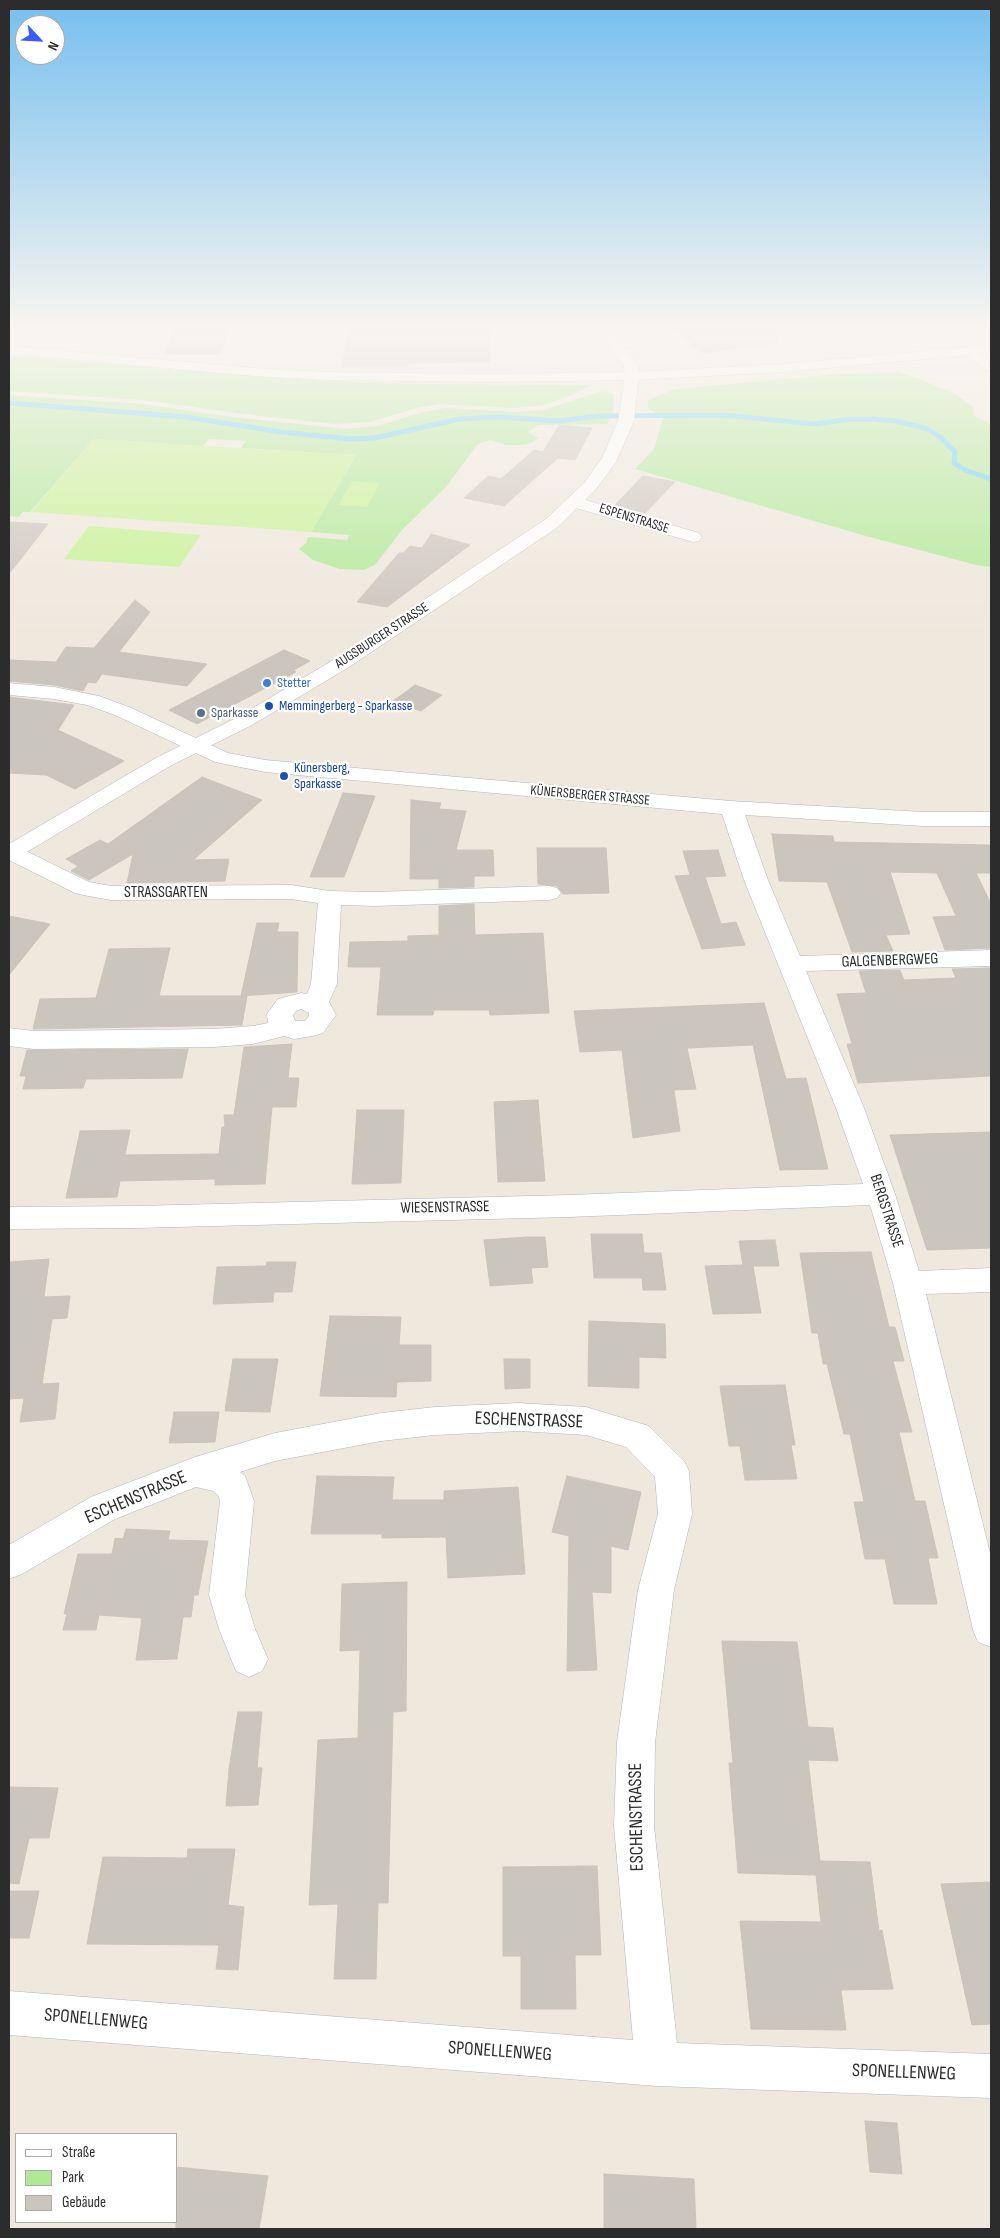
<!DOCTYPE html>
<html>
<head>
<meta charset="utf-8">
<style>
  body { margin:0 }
  #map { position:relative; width:1000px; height:2238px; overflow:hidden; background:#efe8dd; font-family:"Sofia Sans Condensed",sans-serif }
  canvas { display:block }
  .frame { position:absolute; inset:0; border:10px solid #2c2c2c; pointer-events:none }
  .legend { position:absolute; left:15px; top:2133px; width:162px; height:90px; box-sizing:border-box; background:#fff; border:1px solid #ababab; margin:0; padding:6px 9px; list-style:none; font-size:15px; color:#2c2c2c }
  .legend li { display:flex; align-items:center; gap:10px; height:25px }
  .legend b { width:25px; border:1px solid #ababab }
  .north { position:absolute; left:15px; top:15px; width:50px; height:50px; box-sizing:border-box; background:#fff; border:1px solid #ababab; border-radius:50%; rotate:115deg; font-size:14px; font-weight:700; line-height:20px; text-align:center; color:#2c2c2c }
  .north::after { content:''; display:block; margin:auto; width:18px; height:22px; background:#3a5bff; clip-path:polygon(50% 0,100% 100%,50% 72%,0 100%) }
</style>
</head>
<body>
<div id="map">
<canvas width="1000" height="2238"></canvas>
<div class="frame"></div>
<ul class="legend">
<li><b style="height:6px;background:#fff"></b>Straße</li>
<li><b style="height:14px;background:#b0e996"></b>Park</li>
<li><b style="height:14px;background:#cac5bd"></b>Gebäude</li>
</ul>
<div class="north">N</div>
</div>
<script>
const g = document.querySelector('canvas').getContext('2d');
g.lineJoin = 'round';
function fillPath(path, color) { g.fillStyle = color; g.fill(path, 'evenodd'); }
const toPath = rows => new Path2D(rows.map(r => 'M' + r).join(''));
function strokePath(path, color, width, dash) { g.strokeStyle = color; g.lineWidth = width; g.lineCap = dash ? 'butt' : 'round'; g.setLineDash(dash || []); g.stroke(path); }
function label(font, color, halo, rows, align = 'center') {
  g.font = font + ' "Sofia Sans Condensed",sans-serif'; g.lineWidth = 4.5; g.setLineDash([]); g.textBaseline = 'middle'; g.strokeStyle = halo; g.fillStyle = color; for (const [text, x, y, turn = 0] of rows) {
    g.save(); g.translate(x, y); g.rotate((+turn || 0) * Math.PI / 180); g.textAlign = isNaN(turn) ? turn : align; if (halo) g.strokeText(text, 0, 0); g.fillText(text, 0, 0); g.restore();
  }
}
const green = toPath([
  [9,356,324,381,431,384,591,385,570,396,540,406,510,408,439,404,417,408,370,422,335,424,243,414,143,400,9,391],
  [897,372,912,376,955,394,973,407,974,416,991,424,991,567,976,565,866,536,635,469,654,449,663,418,649,409,647,402,652,398,676,389,828,375],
  [601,391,612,393,614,396,613,412,607,424,538,425,527,432,538,438,531,443,523,445,506,445,490,440,478,444,446,487,402,530,375,565,363,570,340,569,313,560,299,549,306,543,308,537,347,540,349,535,311,532,356,455,241,448,246,441,209,439,203,446,94,439,30,512,23,512,18,517,9,516,9,395,143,404,233,417,346,429,377,426,423,412,445,408,517,412,544,410]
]);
const pitch = toPath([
  [94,439,203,446,357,455,311,532,31,512],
  [352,481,380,483,367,507,338,505],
  [89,526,201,535,179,567,64,559]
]);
const stream = toPath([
  [9,403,186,417,281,432,350,439,374,438,460,419,500,417,558,421,599,416,723,415,815,424,851,419,873,419,896,421,928,429,941,438,955,452,954,463,965,470,991,479]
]);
const building = toPath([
  [175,329,229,329,221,354,165,354,175,329],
  [349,329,489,329,490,362,408,363,408,367,341,367,349,329],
  [674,329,776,329,777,343,703,353,674,329],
  [559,425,592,428,575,460,558,458,504,506,464,498,488,476,501,479,534,450,543,452,559,425],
  [643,476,675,482,645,513,614,506,643,476],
  [9,522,48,524,9,574,9,522],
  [431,534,470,545,387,607,357,602,399,553,403,553,410,546,422,548,431,534],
  [135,600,150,612,119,652,207,664,187,686,102,674,96,683,88,682,83,691,54,685,9,681,9,660,56,662,66,647,94,648,135,600],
  [284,650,310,661,294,670,296,672,197,724,169,710,284,650],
  [415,685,442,695,421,711,393,701,415,685],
  [9,697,74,705,58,730,124,761,75,789,46,775,9,773,9,697],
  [202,777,262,800,193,860,229,859,225,881,127,883,133,854,89,880,71,871,78,866,66,859,100,840,108,844,202,777],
  [343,793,375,796,344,877,310,877,343,793],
  [411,800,441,803,439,809,466,811,456,850,493,850,494,876,474,876,474,887,439,888,439,879,410,879,411,800],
  [772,834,833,836,834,842,991,845,991,873,976,873,991,904,991,948,945,950,933,917,956,916,937,873,890,872,910,934,886,935,893,951,852,952,827,882,779,881,772,834],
  [537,848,606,848,609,893,563,894,557,886,538,884,537,848],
  [718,850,726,876,705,877,721,924,736,922,745,945,702,949,675,876,690,875,683,851,718,850],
  [474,904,475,935,543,933,549,1013,490,1015,489,1010,434,1010,433,1015,377,1015,381,967,348,967,350,942,408,941,408,936,439,935,439,906,474,904],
  [9,916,50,924,9,975,9,916],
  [257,923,279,923,277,932,298,932,297,992,241,996,257,923],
  [170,948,159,996,247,996,242,1025,33,1029,40,999,96,998,109,949,170,948],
  [991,968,991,1076,858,1083,847,1044,852,1044,837,994,866,993,859,971,900,970,904,980,956,978,952,969,991,968],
  [764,1003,786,1079,806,1078,828,1169,780,1170,753,1045,687,1048,696,1089,674,1090,680,1131,633,1138,622,1050,580,1052,574,1011,764,1003],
  [292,1044,288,1078,299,1078,296,1107,272,1107,265,1184,215,1185,215,1179,120,1181,117,1197,66,1198,80,1131,130,1130,125,1155,219,1154,222,1127,225,1127,224,1115,234,1115,244,1047,292,1044],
  [188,1049,182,1078,86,1079,83,1088,23,1089,26,1076,20,1076,27,1050,188,1049],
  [538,1100,545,1181,498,1182,494,1102,538,1100],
  [357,1110,404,1110,401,1183,352,1184,357,1110],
  [991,1132,991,1248,927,1250,890,1135,991,1132],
  [591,1234,642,1234,644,1253,661,1253,666,1290,643,1290,642,1278,594,1278,591,1234],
  [527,1237,545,1237,548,1267,531,1268,533,1283,490,1286,484,1240,527,1237],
  [775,1240,779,1266,753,1266,761,1313,713,1314,705,1266,743,1265,739,1241,775,1240],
  [871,1252,889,1327,895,1327,904,1361,893,1361,912,1432,899,1432,915,1501,925,1501,938,1558,928,1558,937,1604,894,1604,885,1559,865,1559,854,1502,864,1502,850,1434,844,1434,827,1364,823,1364,818,1333,812,1333,800,1253,871,1252],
  [49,1259,44,1297,70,1296,67,1318,52,1319,42,1384,59,1383,55,1419,20,1422,24,1398,9,1399,9,1262,49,1259],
  [267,1262,296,1262,292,1292,274,1292,273,1302,213,1304,217,1267,266,1266,267,1262],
  [330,1316,401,1317,399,1345,431,1345,431,1381,397,1382,396,1397,320,1396,330,1316],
  [589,1321,665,1324,666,1358,639,1357,639,1388,588,1386,589,1321],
  [233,1359,278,1359,270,1412,225,1411,233,1359],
  [504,1359,530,1359,530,1388,505,1389,504,1359],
  [785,1385,795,1445,791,1445,797,1479,745,1480,740,1446,729,1446,720,1386,785,1385],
  [174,1412,219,1412,215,1442,169,1443,174,1412],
  [317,1476,394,1477,392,1500,444,1500,444,1491,518,1487,525,1574,448,1578,446,1537,382,1538,382,1534,311,1534,317,1476],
  [567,1476,641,1492,628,1550,611,1546,611,1593,592,1592,597,1670,567,1671,569,1536,552,1532,567,1476],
  [126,1529,170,1531,168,1540,208,1541,198,1595,194,1595,191,1617,183,1617,177,1659,136,1660,142,1618,99,1615,96,1630,63,1630,67,1614,64,1614,78,1554,112,1554,115,1538,123,1539,126,1529],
  [407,1582,406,1711,393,1712,388,1903,378,1903,376,1979,334,1979,338,1904,309,1905,318,1740,358,1738,360,1650,340,1651,342,1584,407,1582],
  [722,1641,797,1642,808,1727,833,1728,838,1761,808,1760,820,1861,870,1862,879,1931,882,1930,893,1989,841,1990,846,2030,751,2029,740,1921,821,1922,816,1875,738,1873,729,1763,733,1763,722,1641],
  [238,1712,262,1712,257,1768,262,1768,258,1805,226,1806,229,1769,238,1712],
  [9,1787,58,1788,49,1838,29,1838,19,1884,9,1883,9,1787],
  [188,1849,235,1849,228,1905,244,1907,238,1970,216,1969,219,1945,87,1944,103,1857,187,1858,188,1849],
  [597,1866,601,1955,575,1955,576,2009,521,2009,521,1956,503,1956,503,1867,597,1866],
  [991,1882,991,2024,972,2025,941,1884,991,1882],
  [9,1891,39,1891,29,1938,9,1938,9,1891],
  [865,2121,897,2123,902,2174,870,2172,865,2121],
  [176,2167,268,2176,259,2229,176,2229,176,2167],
  [604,2174,694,2179,696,2229,604,2229,604,2174]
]);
const minor = toPath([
  [970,348,991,361,991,371,986,370,965,355,963,352,965,349,970,348],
  [575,497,699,533,702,537,699,541,693,542,569,506,567,502,569,498,575,497],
  [9,683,54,687,99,696,129,707,228,753,265,760,731,801,923,812,991,812,991,826,923,826,745,815,768,880,800,956,991,950,991,966,806,971,864,1108,895,1194,919,1271,991,1268,991,1292,926,1294,991,1557,991,1647,978,1642,973,1630,893,1283,870,1205,569,1217,137,1228,9,1229,9,1207,137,1206,569,1195,863,1184,836,1108,744,880,722,814,265,772,215,762,115,715,87,705,54,699,9,695,9,683],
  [9,845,18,847,89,882,111,886,291,885,330,891,375,892,549,886,557,888,561,893,557,898,549,900,375,906,341,905,337,984,329,1002,336,1015,323,1033,313,1036,294,1039,284,1036,253,1044,214,1047,34,1049,9,1046,9,1028,34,1031,214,1029,253,1026,268,1023,267,1014,278,999,301,993,307,994,311,984,318,903,291,899,111,900,83,895,75,893,9,860,9,845],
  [301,1009,309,1013,309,1016,305,1021,295,1021,293,1015,296,1011,301,1009],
  [519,1403,586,1407,649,1426,684,1461,689,1471,692,1514,674,1590,655,1742,654,1826,677,2043,991,2054,991,2098,657,2086,9,2035,9,1991,633,2040,614,1826,617,1742,638,1590,658,1514,655,1477,626,1447,586,1435,519,1431,435,1435,381,1441,275,1461,240,1472,245,1476,254,1501,245,1595,255,1629,268,1659,262,1671,249,1677,236,1671,219,1629,209,1595,220,1501,218,1495,213,1491,196,1487,115,1519,22,1574,9,1579,9,1545,91,1497,195,1457,275,1433,381,1413,435,1407,519,1403]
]);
const tertiary = toPath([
  [599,329,613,329,638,367,639,376,634,421,616,462,596,489,558,527,349,667,252,725,170,766,17,858,9,860,9,844,156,758,238,717,335,659,546,519,584,483,602,458,618,421,625,376,624,367,599,329]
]);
const secondary = toPath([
  [991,345,991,353,784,372,632,380,488,382,326,380,255,376,9,354,9,346,255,368,326,372,488,374,632,372,784,364,991,345]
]);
const markers = [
  [267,683,5,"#3f7fe0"],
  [269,706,5,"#1a4fb4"],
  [201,713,5,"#5c6f8a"],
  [284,776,5,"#1a4fb4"]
];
const farStreetnames = [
  ["ESPENSTRASSE",634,519,17],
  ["AUGSBURGER STRASSE",382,636,-33],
  ["KÜNERSBERGER STRASSE",590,796,5]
];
const farShopnames = [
  ["Stetter",277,683]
];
const farTransitnames = [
  ["Memmingerberg - Sparkasse",279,706],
  ["Künersberg,",294,768],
  ["Sparkasse",294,784]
];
const farServicenames = [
  ["Sparkasse",211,713]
];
const streetNames = [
  ["STRASSGARTEN",166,893],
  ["GALGENBERGWEG",890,961,-2],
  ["WIESENSTRASSE",445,1208,-1],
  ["BERGSTRASSE",886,1211,72]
];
const nearStreetnames = [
  ["ESCHENSTRASSE",529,1421,2],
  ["ESCHENSTRASSE",136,1498,-23],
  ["ESCHENSTRASSE",637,1817,-91],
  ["SPONELLENWEG",96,2020,5],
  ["SPONELLENWEG",500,2052,4],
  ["SPONELLENWEG",904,2073,2]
];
fillPath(green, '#b0e996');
fillPath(pitch, '#c6f291');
strokePath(stream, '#68cff9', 5);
fillPath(building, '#cac5bd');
strokePath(building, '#cbc4b7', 1);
strokePath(minor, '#b1b4c1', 1);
strokePath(tertiary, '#b1b4c1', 1);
strokePath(secondary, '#b1b4c1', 1);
fillPath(minor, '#fff');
fillPath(tertiary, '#fff');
fillPath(secondary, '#fff');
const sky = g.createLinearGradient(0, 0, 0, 642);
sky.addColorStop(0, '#75bfef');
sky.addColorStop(0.51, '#f8f5f0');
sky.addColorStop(1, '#f8f5f000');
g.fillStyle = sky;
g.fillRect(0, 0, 1000, 642);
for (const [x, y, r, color] of markers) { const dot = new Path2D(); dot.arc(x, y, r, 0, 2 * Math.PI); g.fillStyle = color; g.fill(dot); strokePath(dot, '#fff', 2); }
label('14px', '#2c2c2c', '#fff', farStreetnames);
label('14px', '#366cbe', '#fff', farShopnames, 'left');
label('14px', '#164399', '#fff', farTransitnames, 'left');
label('14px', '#4e5e75', '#fff', farServicenames, 'left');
label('16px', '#2c2c2c', '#fff', streetNames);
label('19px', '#2c2c2c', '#fff', nearStreetnames);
</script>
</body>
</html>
